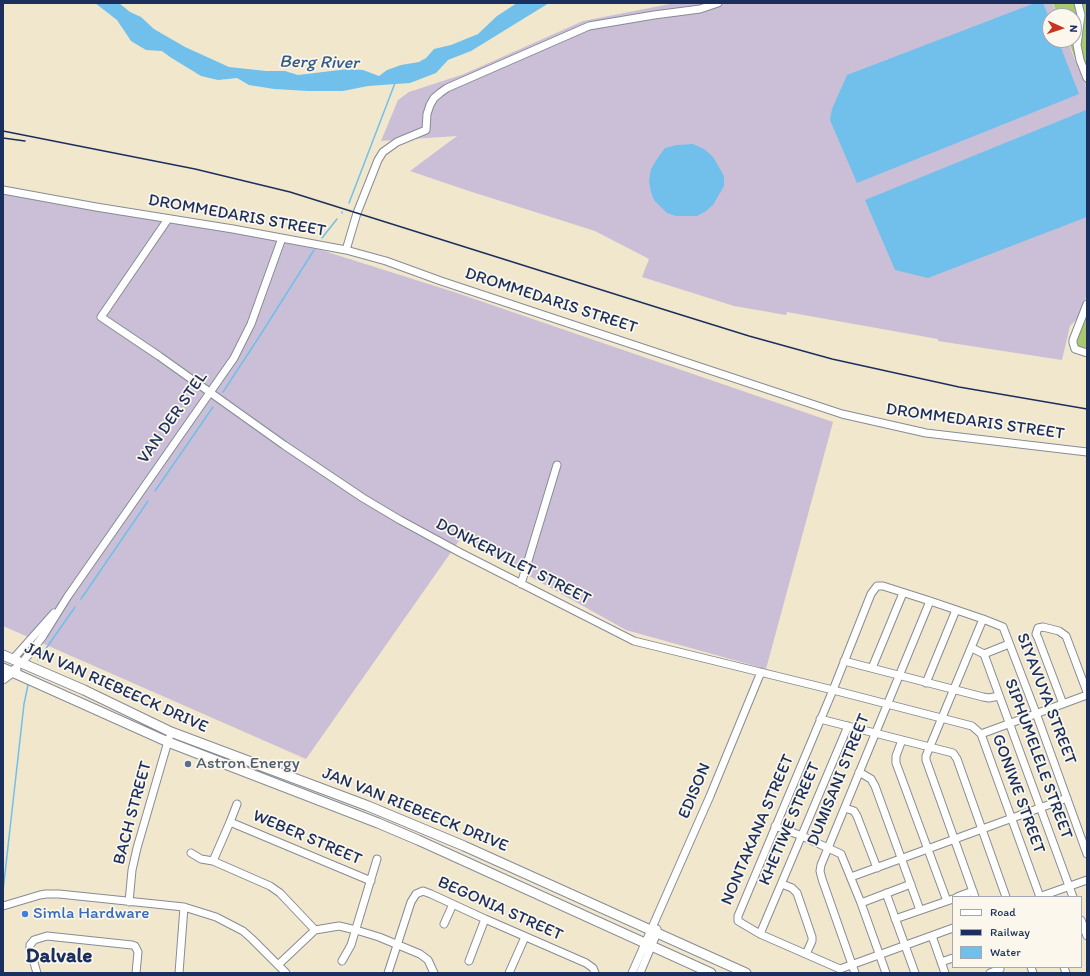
<!DOCTYPE html>
<html>
<head>
<meta charset="utf-8">
<style>
  body { margin:0 }
  #map { position:relative; width:1090px; height:976px; overflow:hidden; background:#f1e7cd; font-family:Itim,sans-serif }
  canvas { display:block }
  .frame { position:absolute; inset:0; border:4px solid #1b2f5e; pointer-events:none }
  .legend { position:absolute; left:952px; top:896px; width:130px; height:72px; box-sizing:border-box; background:#fbf7ec; border:1px solid #a1a7b3; margin:0; padding:5px 7px; list-style:none; font-size:12px; color:#1b2f5e }
  .legend li { display:flex; align-items:center; gap:8px; height:20px }
  .legend b { width:20px; border:1px solid #a1a7b3 }
  .north { position:absolute; left:1042px; top:8px; width:40px; height:40px; box-sizing:border-box; background:#fbf7ec; border:1px solid #a1a7b3; border-radius:50%; rotate:93deg; font-size:11px; font-weight:700; line-height:16px; text-align:center; color:#1b2f5e }
  .north::after { content:''; display:block; margin:auto; width:14px; height:18px; background:#c8321e; clip-path:polygon(50% 0,100% 100%,50% 72%,0 100%) }
</style>
</head>
<body>
<div id="map">
<canvas width="1090" height="976"></canvas>
<div class="frame"></div>
<ul class="legend">
<li><b style="height:5px;background:#fff"></b>Road</li>
<li><b style="height:5px;background:#1b2f5e"></b>Railway</li>
<li><b style="height:11px;background:#70c0eb"></b>Water</li>
</ul>
<div class="north">N</div>
</div>
<script>
const g = document.querySelector('canvas').getContext('2d');
g.lineJoin = 'round';
function fillPath(path, color) { g.fillStyle = color; g.fill(path, 'evenodd'); }
const toPath = rows => new Path2D(rows.map(r => 'M' + r).join(''));
function strokePath(path, color, width, dash) { g.strokeStyle = color; g.lineWidth = width; g.lineCap = dash ? 'butt' : 'round'; g.setLineDash(dash || []); g.stroke(path); }
function label(font, color, halo, rows, align = 'center') {
  g.font = font + ' Itim,sans-serif'; g.lineWidth = 3.5; g.setLineDash([]); g.textBaseline = 'middle'; g.strokeStyle = halo; g.fillStyle = color; for (const [text, x, y, turn = 0] of rows) {
    g.save(); g.translate(x, y); g.rotate((+turn || 0) * Math.PI / 180); g.textAlign = isNaN(turn) ? turn : align; if (halo) g.strokeText(text, 0, 0); g.fillText(text, 0, 0); g.restore();
  }
}
const industrial = toPath([
  [675,3,1052,3,1058,16,1050,16,1050,40,1067,40,1087,89,1087,295,1077,319,1070,326,1062,360,938,341,938,339,787,312,786,315,734,306,642,277,649,259,595,231,469,191,410,171,457,136,381,141,398,100,409,92,464,74,583,21],
  [3,192,253,236,321,250,457,293,833,422,766,669,626,630,461,538,306,759,3,626]
]);
const green = toPath([
  [1053,3,1087,3,1087,88,1068,40,1074,40,1074,16,1058,16],
  [1087,305,1087,349,1076,346,1075,340]
]);
const water = toPath([
  [95,3,119,3,130,12,141,17,154,29,185,47,229,67,266,71,285,71,298,75,348,69,363,70,379,76,387,70,401,65,419,62,426,58,434,49,451,45,478,34,497,16,517,3,549,3,489,40,471,51,448,60,436,73,410,83,368,86,343,91,308,91,274,89,249,85,237,78,218,80,201,76,170,57,162,51,146,50,131,41,117,20],
  [1035,3,1043,3,1050,20,1050,40,1058,40,1079,94,857,183,830,120,832,109,847,75],
  [1086,110,1087,114,1087,217,928,278,895,270,865,200],
  [693,144,704,149,713,157,724,176,724,186,713,205,706,211,697,216,676,216,667,213,654,200,651,192,649,181,651,169,657,159,665,148,677,145]
]);
const stream = toPath([
  [349,203,395,83],
  [342,213,342,212],
  [322,238,337,219],
  [223,392,261,334,314,250],
  [155,491,213,407],
  [81,599,148,501],
  [38,660,75,607],
  [3,891,24,704,28,685]
]);
const minor = toPath([
  [1078,3,1081,15,1077,45,1080,60,1087,78],
  [3,190,96,207,233,229,346,250,386,261,441,281,842,414,926,433,1087,452],
  [168,219,101,317,159,356,284,445,363,498,400,520,459,552,634,641,833,690,972,726,981,734,1040,897],
  [346,250,357,213,378,160,383,152,397,142,426,130,427,114,430,105,434,98,440,93,447,88,589,26,654,15,700,9,718,3],
  [1087,304,1073,340,1073,343,1075,349,1087,353],
  [521,584,557,465],
  [972,648,984,654,1009,644],
  [984,654,1073,897],
  [13,659,54,613],
  [844,661,983,697,989,698,999,696],
  [22,663,43,636,68,596,234,358,251,324,282,238],
  [872,668,903,593],
  [926,683,956,610],
  [1063,704,1038,638,1036,634,1038,628,1043,627,1059,631,1066,636,1087,692],
  [820,719,953,753,957,759,1006,897],
  [981,734,1087,695],
  [902,740,896,756,896,763,947,901],
  [859,772,871,779,875,786,920,910],
  [845,808,854,811,857,816,877,868],
  [230,822,371,881],
  [775,826,802,836,841,854,861,903,886,973],
  [191,853,201,859,213,861,270,886,280,893,315,930],
  [213,861,230,822,237,804],
  [851,877,1067,798],
  [782,884,792,888,797,893,812,937,812,941,806,954],
  [886,893,915,973],
  [957,897,973,891],
  [975,897,926,760,926,756,983,619],
  [1039,897,1087,880],
  [129,902,132,870,137,848,169,738],
  [861,903,911,884],
  [3,906,40,895,46,894,59,894,184,907,216,917,243,931,252,939,286,973],
  [895,919,953,899],
  [1081,920,1087,936],
  [444,924,453,904],
  [953,928,840,969,760,934,738,921,738,916,833,690,871,594,877,586,883,586,930,601,983,619,1003,627,1036,713,1087,854],
  [760,934,848,726],
  [932,936,945,973],
  [342,961,351,945,377,859],
  [469,961,485,919],
  [941,962,953,958],
  [278,965,315,930,339,926,356,930,379,937,420,954,428,960,434,973],
  [1031,967,1033,973],
  [1064,967,1066,973],
  [37,973,30,949,30,945,34,940,47,936,132,945,135,946,138,952,136,973],
  [179,973,184,907],
  [388,973,411,902,416,894,423,891,431,894,485,919,586,963,593,968,595,973],
  [509,973,525,937],
  [632,973,710,796,761,672],
  [640,973,657,933,657,929],
  [855,973,822,879,820,871,821,865,930,601],
  [990,973,1000,969]
]);
const major = toPath([
  [3,655,84,690,171,732,368,806,464,846,746,973],
  [3,668,168,742,378,823,418,840,711,973],
  [3,679,16,669]
]);
const rail = toPath([
  [3,131,195,169,290,192,675,313,749,336,832,359,959,387,1087,409],
  [3,138,25,141]
]);
const markers = [
  [188,764,4,"#5c6f8a"],
  [25,914,4,"#3f7fe0"]
];
const streetNames = [
  ["DROMMEDARIS STREET",237,216,10],
  ["DROMMEDARIS STREET",551,301,18],
  ["VAN DER STEL",173,418,-55],
  ["DROMMEDARIS STREET",975,422,8],
  ["DONKERVILET STREET",513,562,27],
  ["JAN VAN RIEBEECK DRIVE",116,688,24],
  ["SIYAVUYA STREET",1046,699,69],
  ["SIPHUMELELE STREET",1038,759,70],
  ["DUMISANI STREET",839,780,-68],
  ["EDISON",695,791,-67],
  ["GONIWE STREET",1018,794,70],
  ["JAN VAN RIEBEECK DRIVE",415,810,22],
  ["BACH STREET",133,813,-75],
  ["KHETIWE STREET",790,824,-67],
  ["NONTAKANA STREET",758,830,-67],
  ["WEBER STREET",307,838,23],
  ["BEGONIA STREET",500,909,24]
];
const serviceNames = [
  ["Astron Energy",196,764]
];
const shopNames = [
  ["Simla Hardware",33,914]
];
const waterNames = [
  ["Berg River",319,63,1]
];
const districtNames = [
  ["Dalvale",59,957]
];
fillPath(industrial, '#cabfd6');
fillPath(green, '#aac86f');
fillPath(water, '#70c0eb');
strokePath(stream, '#70c0eb', 1.5);
strokePath(minor, '#868b96', 9);
strokePath(major, '#868b96', 11);
strokePath(minor, '#fff', 7);
strokePath(major, '#fff', 9);
strokePath(rail, '#1b2f5e', 1.5);
for (const [x, y, r, color] of markers) { const dot = new Path2D(); dot.arc(x, y, r, 0, 2 * Math.PI); g.fillStyle = color; g.fill(dot); strokePath(dot, '#fbf7ec', 1.5); }
label('17px', '#1b2f5e', '#fbf7ec', streetNames);
label('17px', '#4e5e75', '#fbf7ec', serviceNames, 'left');
label('17px', '#366cbe', '#fbf7ec', shopNames, 'left');
label('italic 18px', '#355a88', '#fbf7ec', waterNames);
label('bold 21px', '#1b2f5e', '#fbf7ec', districtNames);
</script>
</body>
</html>
